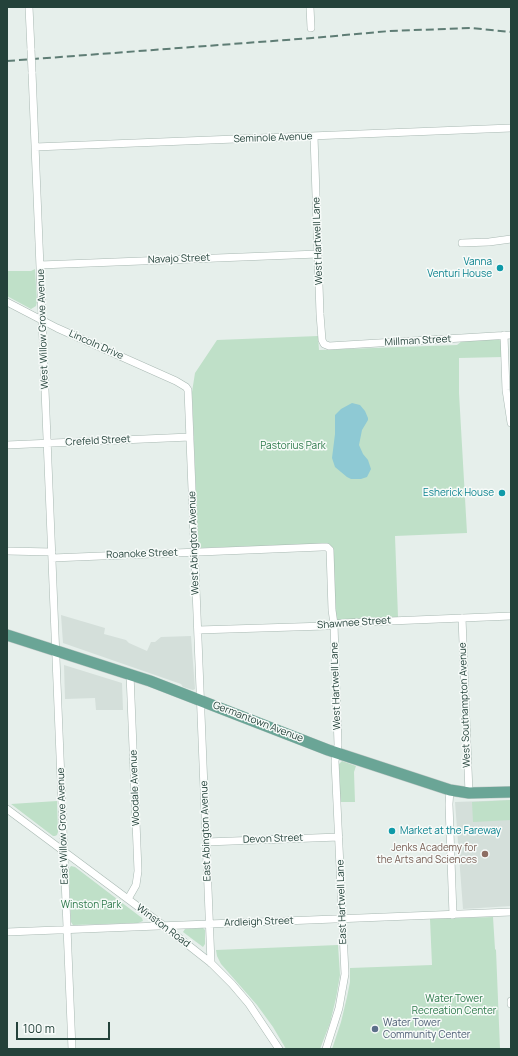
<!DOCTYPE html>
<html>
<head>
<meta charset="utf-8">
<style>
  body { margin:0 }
  #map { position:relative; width:518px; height:1056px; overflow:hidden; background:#e6efeb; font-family:Manrope,sans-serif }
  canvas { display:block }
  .frame { position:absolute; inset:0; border:8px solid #24423a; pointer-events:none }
  .scale { position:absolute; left:16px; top:1022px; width:94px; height:18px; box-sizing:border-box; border:2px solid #24423a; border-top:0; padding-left:5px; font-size:12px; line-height:14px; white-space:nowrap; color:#24423a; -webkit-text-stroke:3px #f7fbf9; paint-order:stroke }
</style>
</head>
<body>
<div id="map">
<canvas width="518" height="1056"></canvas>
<div class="frame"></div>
<div class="scale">100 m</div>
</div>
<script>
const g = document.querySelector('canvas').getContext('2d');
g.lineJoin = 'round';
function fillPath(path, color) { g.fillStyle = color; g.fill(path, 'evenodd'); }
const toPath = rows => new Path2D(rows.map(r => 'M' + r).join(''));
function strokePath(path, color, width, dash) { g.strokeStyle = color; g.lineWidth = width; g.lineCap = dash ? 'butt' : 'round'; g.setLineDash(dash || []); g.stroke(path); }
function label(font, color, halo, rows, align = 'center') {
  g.font = font + ' Manrope,sans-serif'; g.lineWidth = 3; g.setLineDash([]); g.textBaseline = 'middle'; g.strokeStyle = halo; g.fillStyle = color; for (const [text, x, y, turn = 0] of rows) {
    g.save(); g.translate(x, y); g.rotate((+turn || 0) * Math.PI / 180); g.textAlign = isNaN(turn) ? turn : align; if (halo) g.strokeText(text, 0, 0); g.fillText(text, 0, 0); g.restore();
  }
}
const built = toPath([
  [61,615,105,628,104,634,126,640,129,643,147,651,151,642,155,642,161,637,191,636,195,689,193,690,183,687,181,684,63,643],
  [64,665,122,683,123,710,96,710,95,698,65,699],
  [511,800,511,906,463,909,455,802]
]);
const green = toPath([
  [35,269,37,301,36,306,31,309,7,296,7,271,31,271],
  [318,336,319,350,457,345,462,341,498,339,501,341,503,357,459,358,459,393,467,533,395,536,398,617,340,621,337,620,336,617,333,552,324,544,200,548,198,546,192,392,195,373,217,340],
  [342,761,356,766,354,772,355,802,340,802,339,764],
  [511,800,511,820,473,822,472,802],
  [57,801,58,832,57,835,55,836,53,836,11,804],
  [71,866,75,867,142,918,143,921,138,923,73,925,71,922,69,872,69,869],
  [493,917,495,949,496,950,500,1049,332,1049,341,1022,347,997,350,982,350,968,432,965,430,919],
  [203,928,205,930,205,944,203,947,183,932,185,929],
  [338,945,340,975,336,998,330,1023,320,1049,286,1049,273,1027,257,1005,221,964,217,956,216,950]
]);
const water = toPath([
  [352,403,360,405,365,411,368,418,368,420,362,430,359,445,363,454,368,460,371,469,367,477,361,479,351,479,347,477,335,467,332,458,335,434,335,415,341,409]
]);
const minor = toPath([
  [29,7,31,50],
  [310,7,311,28],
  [32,72,72,1049],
  [314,136,320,314,322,340,324,344,329,346,362,344,511,335],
  [35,147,511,128],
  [462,243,489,242,511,239],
  [40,265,318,254],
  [7,302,57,328,176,381,186,387,188,390,211,963],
  [504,335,506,390,511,423],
  [7,445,190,437],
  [7,551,52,552],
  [52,558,322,547,327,547,330,550,332,610,334,624,338,745,335,761,345,974,339,1008,326,1049],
  [462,618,469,793],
  [198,630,326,626,342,623,511,616],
  [450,790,449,804,453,915],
  [7,809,164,926,211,963,232,984,249,1004,279,1049],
  [206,842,339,837],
  [128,899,136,885,138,871,130,674],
  [7,932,511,912],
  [511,1001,511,1004]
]);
const primary = toPath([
  [7,635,150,681,328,750,450,790,469,793,511,792]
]);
const rail = toPath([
  [7,61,312,38,390,31,471,28,511,32]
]);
const minorBridge = toPath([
  [31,50,32,72]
]);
const markers = [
  [500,268,4,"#0f9aa8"],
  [502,493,4,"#0f9aa8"],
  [392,831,4,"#0f9aa8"],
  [485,854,4,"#8d6e63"],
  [375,1029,4,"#5c6f8a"]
];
const streetNames = [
  ["Seminole Avenue",273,138,-2],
  ["West Hartwell Lane",318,241,-92],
  ["Navajo Street",179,259,-2],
  ["West Willow Grove Avenue",43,329,-92],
  ["Millman Street",418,341,-3],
  ["Lincoln Drive",96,345,24],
  ["Crefeld Street",98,441,-3],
  ["West Abington Avenue",194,543,-92],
  ["Roanoke Street",142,554,-2],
  ["Shawnee Street",354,623,-4],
  ["West Hartwell Lane",336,686,-92],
  ["West Southampton Avenue",465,705,-92],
  ["Germantown Avenue",258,722,21],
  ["Woodale Avenue",135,788,-92],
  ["East Willow Grove Avenue",63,826,-92],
  ["East Abington Avenue",206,831,-92],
  ["Devon Street",273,839,-2],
  ["East Hartwell Lane",342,902,-92],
  ["Ardleigh Street",259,922,-2],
  ["Winston Road",163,926,37]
];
const cultureNames = [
  ["Vanna",492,262],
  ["Venturi House",492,274],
  ["Esherick House",494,493],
  ["Market at the Fareway",400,831,"left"]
];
const parkNames = [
  ["Pastorius Park",293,446],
  ["Winston Park",91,905],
  ["Water Tower",454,999],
  ["Recreation Center",454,1011]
];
const educationNames = [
  ["Jenks Academy for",477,848],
  ["the Arts and Sciences",477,860]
];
const serviceNames = [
  ["Water Tower",383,1023],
  ["Community Center",383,1035]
];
fillPath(built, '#d4dfda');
fillPath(green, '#bfe0c8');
fillPath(water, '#8ec9d4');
strokePath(minor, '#a8b8b2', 8);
strokePath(primary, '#c2cac8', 12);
strokePath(minor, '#fff', 7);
strokePath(primary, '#6aa596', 11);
strokePath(rail, '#5f7d75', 2, [8, 4]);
strokePath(minorBridge, '#a8b8b2', 8, []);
strokePath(minorBridge, '#fff', 7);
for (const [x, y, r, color] of markers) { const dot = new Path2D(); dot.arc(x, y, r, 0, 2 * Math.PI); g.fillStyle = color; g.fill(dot); strokePath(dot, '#f7fbf9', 1.5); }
label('10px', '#24423a', '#f7fbf9', streetNames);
label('10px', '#0d838f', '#f7fbf9', cultureNames, 'right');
label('10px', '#2d7a4b', '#f7fbf9', parkNames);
label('10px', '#785e54', '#f7fbf9', educationNames, 'right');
label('10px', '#4e5e75', '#f7fbf9', serviceNames, 'left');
</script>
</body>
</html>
